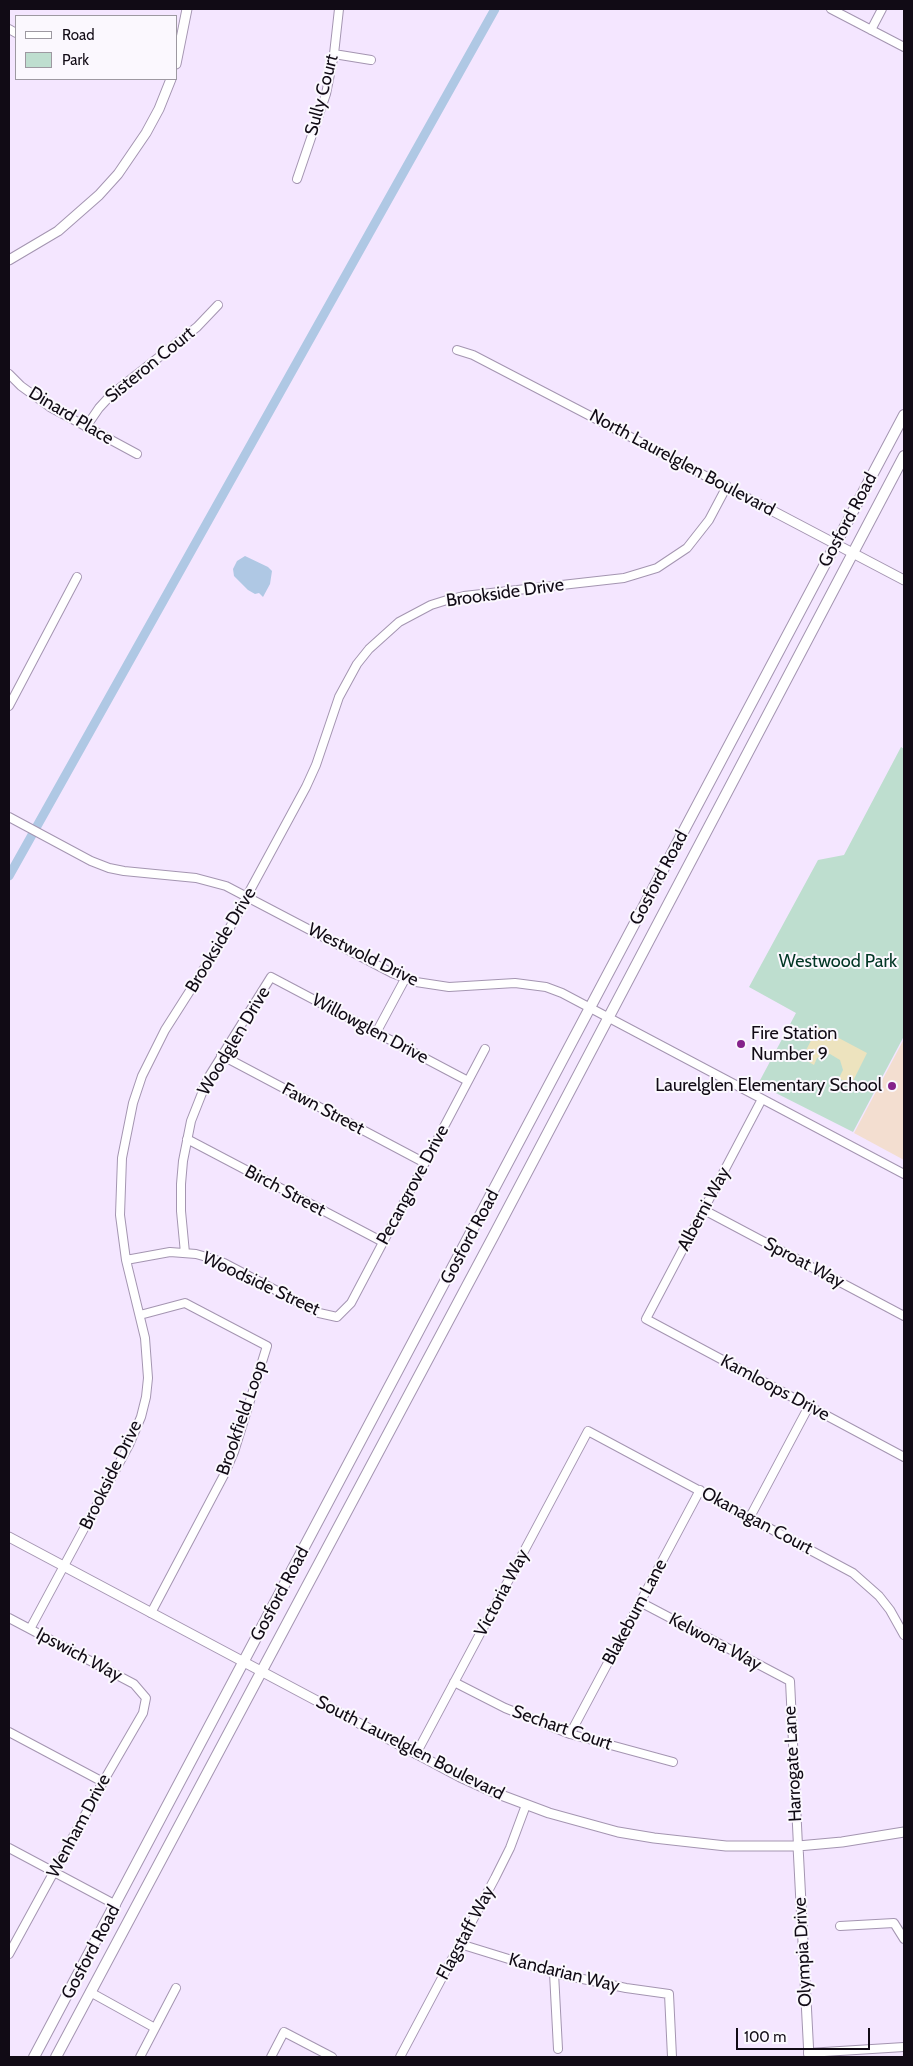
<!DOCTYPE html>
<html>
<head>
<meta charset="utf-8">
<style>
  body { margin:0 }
  #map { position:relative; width:913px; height:2066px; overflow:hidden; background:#f4e6ff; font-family:Cabin,sans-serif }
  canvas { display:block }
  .frame { position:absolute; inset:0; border:10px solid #110b15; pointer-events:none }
  .legend { position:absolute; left:15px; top:15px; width:162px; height:65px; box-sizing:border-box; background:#fbf8fe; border:1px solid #9d99a1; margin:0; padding:6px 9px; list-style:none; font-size:15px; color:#110b15 }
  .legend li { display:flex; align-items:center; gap:10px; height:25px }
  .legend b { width:25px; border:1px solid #9d99a1 }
  .scale { position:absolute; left:736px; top:2028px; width:134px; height:22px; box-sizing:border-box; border:2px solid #110b15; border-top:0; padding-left:6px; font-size:15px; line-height:18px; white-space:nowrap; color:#110b15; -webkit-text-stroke:4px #fbf8fe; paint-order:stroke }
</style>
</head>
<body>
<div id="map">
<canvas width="913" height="2066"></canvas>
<div class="frame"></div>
<ul class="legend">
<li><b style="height:6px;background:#fff"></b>Road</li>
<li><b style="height:14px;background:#bedecf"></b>Park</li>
</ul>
<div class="scale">100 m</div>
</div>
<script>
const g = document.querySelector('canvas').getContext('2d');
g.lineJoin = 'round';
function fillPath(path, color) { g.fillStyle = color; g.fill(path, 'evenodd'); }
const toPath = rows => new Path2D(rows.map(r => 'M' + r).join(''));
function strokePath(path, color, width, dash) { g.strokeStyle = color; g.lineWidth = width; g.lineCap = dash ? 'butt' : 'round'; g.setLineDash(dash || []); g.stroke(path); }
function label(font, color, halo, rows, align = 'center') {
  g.font = font + ' Cabin,sans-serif'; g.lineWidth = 4; g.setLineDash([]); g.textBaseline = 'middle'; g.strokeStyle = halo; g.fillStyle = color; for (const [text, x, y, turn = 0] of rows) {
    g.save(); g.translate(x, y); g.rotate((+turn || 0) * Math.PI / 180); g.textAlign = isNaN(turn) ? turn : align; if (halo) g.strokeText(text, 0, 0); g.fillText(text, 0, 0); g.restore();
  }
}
const education = toPath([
  [904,1039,904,1160,854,1133]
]);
const green = toPath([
  [901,747,904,749,904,1036,853,1132,758,1084,796,1013,749,987,818,860,844,855]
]);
const sand = toPath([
  [818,1027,867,1053,851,1085,839,1078,843,1070,840,1060,830,1054,817,1058,814,1065,802,1058]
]);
const water = toPath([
  [245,556,268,567,272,571,270,584,263,597,259,593,255,594,248,590,234,576,233,569,237,561]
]);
const canal = toPath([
  [9,876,495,9]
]);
const minor = toPath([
  [831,9,904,47],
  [9,29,16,33],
  [871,30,882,9],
  [334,54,371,60],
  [297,179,326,94,334,54,339,9],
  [457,350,473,355,769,509],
  [9,374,21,386,50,407,137,454],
  [86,427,99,408,111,395,197,327,218,305],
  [9,706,77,577],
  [9,817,91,861,109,868,124,871,196,878,226,886,392,973,416,982,449,987,515,983,546,987,562,993,904,1174],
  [376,1033,405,979],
  [221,1055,425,1163],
  [762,1099,646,1319,904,1457],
  [187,1139,383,1242],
  [704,1210,904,1316],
  [185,1253,181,1211,181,1184,183,1161,191,1121,208,1078,271,977,468,1081],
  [126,1260,170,1252,196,1254,210,1258,224,1263,319,1313,337,1317,351,1303,485,1049],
  [140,1315,185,1303,267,1346,234,1452,224,1475,151,1613],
  [750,1517,809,1406],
  [640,1602,790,1681,798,1846],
  [9,1618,134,1684,146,1698,143,1713,103,1782,9,1954],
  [30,1629,129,1445,141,1417,146,1397,148,1378,145,1338,126,1260,120,1215,122,1158,133,1103,142,1076,165,1030,228,931,306,787,316,765,339,697,357,664,369,649,399,622,431,605,447,600,464,596,624,578,657,568,687,548,709,520,727,486],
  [454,1682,505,1708,570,1734,673,1762],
  [9,1732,103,1782],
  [570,1734,700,1490],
  [416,1754,588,1431,853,1573,879,1596,890,1610,904,1635],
  [9,1848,116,1905],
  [840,1926,894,1923,904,1939],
  [460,1944,554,1973,626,1988,669,1994,672,2057],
  [554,1973,558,2049],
  [90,1992,155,2028],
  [808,2053,904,2047],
  [140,2057,176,1988],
  [271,2057,284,2032,332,2057],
  [400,2057,495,1878,510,1848,526,1805]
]);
const tertiary = toPath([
  [176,64,187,9],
  [9,260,58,231,99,195,118,174,146,133,159,109,171,79],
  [769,509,904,580],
  [9,1537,460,1777,493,1792,549,1813,618,1832,654,1838,726,1846,798,1846,842,1842,904,1832],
  [798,1846,809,2057]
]);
const secondary = toPath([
  [34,2057,904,415],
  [56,2057,493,1237,904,456]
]);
const markers = [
  [741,1044,5,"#85228b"],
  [892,1086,5,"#85228b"]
];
const streetNames = [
  ["Sully Court",322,95,-75],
  ["Sisteron Court",150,365,-39],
  ["Dinard Place",71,416,31],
  ["North Laurelglen Boulevard",682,463,28],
  ["Gosford Road",848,520,-62],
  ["Brookside Drive",505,593,-8],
  ["Gosford Road",659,878,-62],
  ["Brookside Drive",221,940,-59],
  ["Westwold Drive",363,955,26],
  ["Willowglen Drive",370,1029,28],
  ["Woodglen Drive",234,1041,-59],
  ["Fawn Street",323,1109,28],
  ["Pecangrove Drive",413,1185,-62],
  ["Birch Street",285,1191,28],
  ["Alberni Way",704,1209,-62],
  ["Gosford Road",470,1237,-62],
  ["Sproat Way",804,1263,28],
  ["Woodside Street",261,1284,25],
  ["Kamloops Drive",775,1388,28],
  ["Brookfield Loop",242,1418,-71],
  ["Brookside Drive",111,1475,-64],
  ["Okanagan Court",757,1521,28],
  ["Victoria Way",502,1593,-62],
  ["Gosford Road",280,1594,-62],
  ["Blakeburn Lane",635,1612,-62],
  ["Kelwona Way",715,1642,28],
  ["Ipswich Way",79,1655,28],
  ["Sechart Court",562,1728,19],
  ["South Laurelglen Boulevard",410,1748,27],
  ["Harrogate Lane",793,1764,-93],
  ["Wenham Drive",79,1826,-62],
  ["Flagstaff Way",466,1933,-62],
  ["Gosford Road",91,1952,-62],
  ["Olympia Drive",803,1952,-93],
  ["Kandarian Way",564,1973,14]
];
const parkNames = [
  ["Westwood Park",838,962]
];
const poiNames = [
  ["Fire Station",751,1034],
  ["Number 9",751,1055],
  ["Laurelglen Elementary School",882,1086,"right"]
];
fillPath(education, '#f3ded0');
fillPath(green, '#bedecf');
fillPath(sand, '#ede3be');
fillPath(water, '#afc8e4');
strokePath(canal, '#afc8e4', 9);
strokePath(minor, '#a495b1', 10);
strokePath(tertiary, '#a495b1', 11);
strokePath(secondary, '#a495b1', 12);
strokePath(minor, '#fff', 8);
strokePath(tertiary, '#fff', 9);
strokePath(secondary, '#fff', 10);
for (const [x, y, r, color] of markers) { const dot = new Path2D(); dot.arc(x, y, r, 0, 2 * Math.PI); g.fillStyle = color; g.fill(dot); strokePath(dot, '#fbf8fe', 2); }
label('18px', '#110b15', '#fbf8fe', streetNames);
label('18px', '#003624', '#fbf8fe', parkNames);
label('18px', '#110b15', '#fbf8fe', poiNames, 'left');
</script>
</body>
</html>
